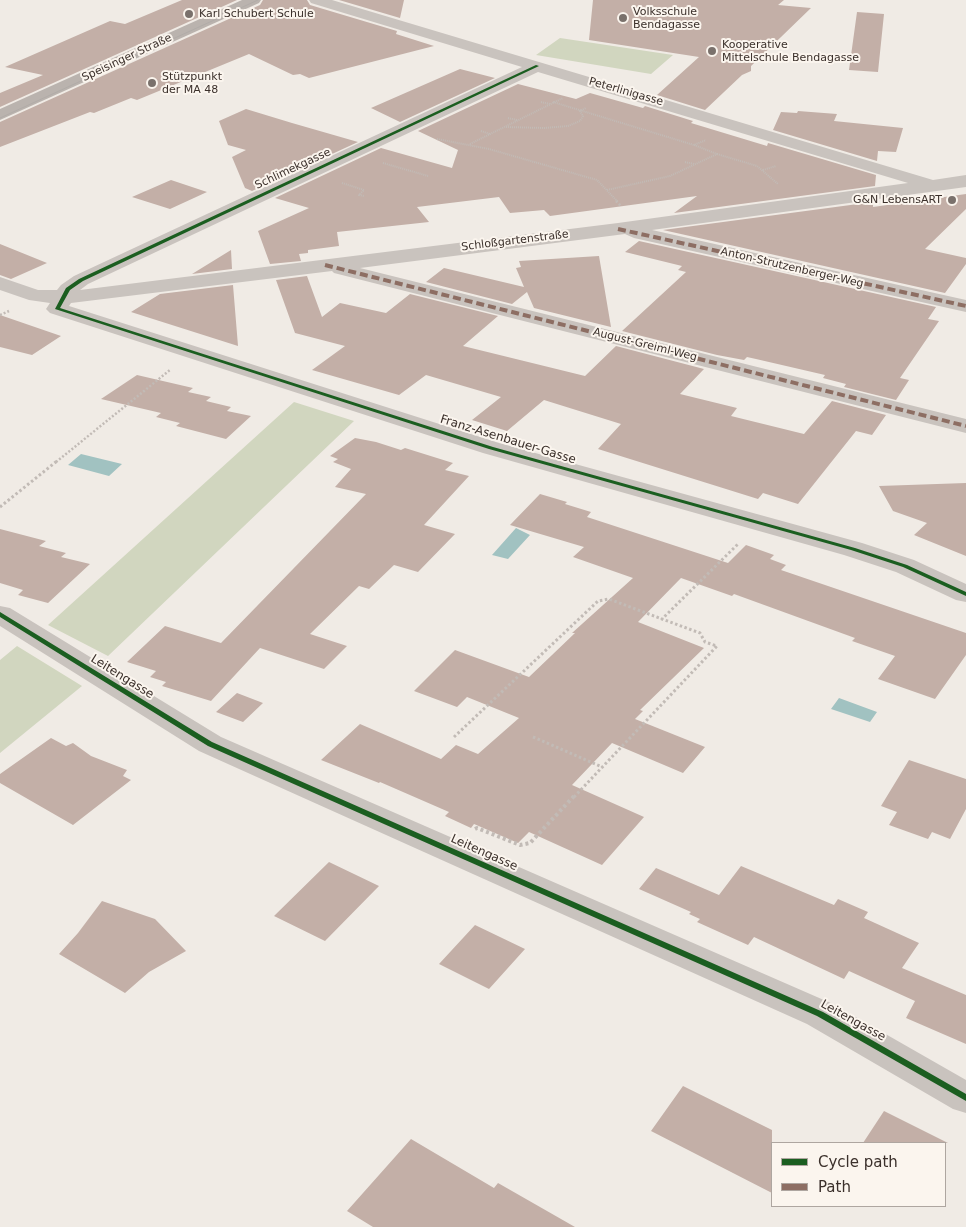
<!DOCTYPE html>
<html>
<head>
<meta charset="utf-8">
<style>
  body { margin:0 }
  #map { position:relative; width:966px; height:1227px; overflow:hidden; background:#f0ebe5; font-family:"DejaVu Sans",sans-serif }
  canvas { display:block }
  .legend { position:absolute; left:771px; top:1142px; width:175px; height:65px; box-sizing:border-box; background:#fbf5ee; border:1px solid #aea6a0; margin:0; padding:6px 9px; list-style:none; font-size:15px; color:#3b302b }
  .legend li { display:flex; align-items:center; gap:10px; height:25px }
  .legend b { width:25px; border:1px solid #aea6a0 }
</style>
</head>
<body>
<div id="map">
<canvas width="966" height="1227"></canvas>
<ul class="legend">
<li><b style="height:6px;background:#1b5e20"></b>Cycle path</li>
<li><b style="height:6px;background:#8d6e63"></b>Path</li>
</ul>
</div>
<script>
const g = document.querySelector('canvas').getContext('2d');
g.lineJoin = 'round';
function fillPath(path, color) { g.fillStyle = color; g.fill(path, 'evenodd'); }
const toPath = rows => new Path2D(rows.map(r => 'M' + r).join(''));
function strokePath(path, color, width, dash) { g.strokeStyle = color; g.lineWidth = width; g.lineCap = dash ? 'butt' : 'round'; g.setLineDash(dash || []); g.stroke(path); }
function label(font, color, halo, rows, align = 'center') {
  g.font = font + ' "DejaVu Sans",sans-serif'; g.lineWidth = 4; g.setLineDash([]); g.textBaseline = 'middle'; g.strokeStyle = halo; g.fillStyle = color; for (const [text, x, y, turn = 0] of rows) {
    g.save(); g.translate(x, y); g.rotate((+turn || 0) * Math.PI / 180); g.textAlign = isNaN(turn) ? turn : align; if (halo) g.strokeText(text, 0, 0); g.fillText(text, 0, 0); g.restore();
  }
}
const green = toPath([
  [560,38,673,55,651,74,536,55],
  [294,402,354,421,108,656,48,625],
  [17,646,82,686,0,753,0,660]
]);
const water = toPath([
  [81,454,122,464,109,476,68,465],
  [516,528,530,535,508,559,492,555],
  [839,698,877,712,870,722,831,709]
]);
const building = toPath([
  [182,0,237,0,0,107,0,93,43,75,5,67,110,21,125,24],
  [263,0,307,0,310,5,397,31,396,34,434,46,309,78,300,74,293,75,249,54,137,100,131,98,94,113,90,112,0,147,0,122,260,5],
  [339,0,404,0,400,18],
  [593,0,784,0,778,5,811,8,751,66,751,71,742,75,705,110,657,95,699,57,589,40],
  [857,12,884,14,878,72,849,70],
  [460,69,495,78,400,122,371,108],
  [518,84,576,99,590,93,643,108,645,106,693,121,691,123,767,146,768,143,876,175,875,186,674,213,697,196,550,216,544,210,510,213,499,197,417,207,429,222,337,232,339,246,308,250,308,253,299,254,301,261,270,264,258,231,309,208,275,198,381,148,452,168,458,150,418,131],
  [246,109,292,123,358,142,252,191,245,188,232,157,246,150,228,145,219,121],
  [798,111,837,114,834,121,903,128,896,152,878,151,877,161,773,130,781,112,797,113],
  [171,180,207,192,170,209,132,197],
  [966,194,966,209,925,249,966,258,966,264,945,293,663,230,873,202,873,207],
  [639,241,936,307,928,319,939,321,900,378,909,380,896,400,844,387,846,384,823,378,825,375,756,359,747,357,744,360,717,355,622,331,686,272,678,270,682,266,625,252],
  [0,244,47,263,11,279,0,275],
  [231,250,232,269,192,274],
  [599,256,611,327,534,308,527,292,512,304,426,282,444,268,524,287,516,268,521,267,519,261],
  [307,276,322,317,340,303,386,313,410,294,498,316,463,346,585,376,616,346,704,369,680,394,737,408,731,416,804,434,832,401,886,415,872,435,856,431,798,504,763,493,758,499,598,449,621,424,544,400,507,431,472,420,501,397,426,375,399,395,312,370,345,346,295,333,276,280],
  [233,285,238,346,131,312,160,294],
  [0,315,61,336,32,355,0,347],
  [137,375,193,388,188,392,211,397,206,401,231,407,227,411,251,416,226,439,176,426,180,423,156,417,161,413,101,399],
  [355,438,376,442,401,450,405,448,453,463,445,470,469,476,424,525,455,534,418,572,394,565,369,589,359,586,310,634,347,646,324,669,260,648,211,701,162,686,166,682,150,677,156,671,127,662,165,626,221,643,366,494,335,487,351,469,333,462,338,459,330,456],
  [966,483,966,556,914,535,927,523,893,511,879,486],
  [540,494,567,502,565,504,591,512,587,517,728,563,746,545,774,555,770,559,786,565,781,570,966,633,966,655,935,699,878,679,895,656,852,641,855,638,734,594,732,596,681,578,638,622,704,648,640,710,643,711,635,719,705,747,683,773,612,743,572,785,644,817,602,865,529,832,518,843,474,824,471,828,445,816,449,812,380,782,379,783,321,760,360,724,441,759,456,745,478,754,519,718,467,697,457,707,414,691,455,650,529,677,575,633,572,633,633,578,573,557,584,547,510,525],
  [0,529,46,541,39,546,66,553,61,557,90,564,48,603,18,595,23,590,0,583],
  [237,693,263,703,243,722,216,712],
  [51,738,66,746,73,743,91,756,127,770,123,776,131,780,73,825,0,783,0,774],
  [909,760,966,779,966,809,950,839,932,832,928,839,889,825,897,812,881,806],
  [329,862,379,886,325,941,274,916],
  [741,866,834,905,838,899,868,912,864,918,919,943,902,968,966,995,966,1044,906,1018,915,1001,849,971,844,979,754,937,748,945,697,922,700,919,689,914,691,912,639,889,656,868,719,895],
  [102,901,155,919,186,951,149,972,125,993,59,954,78,933],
  [475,925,525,949,489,989,439,964],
  [683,1086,772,1130,772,1193,651,1131],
  [884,1111,948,1143,863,1143],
  [411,1139,494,1188,498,1183,575,1227,373,1227,347,1211]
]);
const pathFar3 = toPath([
  [541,102,550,104],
  [553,102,694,145],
  [508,118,517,120],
  [506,127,544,128,568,126,580,121,583,116,580,111,586,108],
  [481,131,490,134],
  [437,139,489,149,597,180,618,202],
  [470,144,563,98],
  [717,154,757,166,778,184],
  [685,162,694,164],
  [383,163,428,176],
  [763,170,776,166],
  [342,183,364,190,359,195,364,196],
  [607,190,670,176,717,154,694,145,706,140]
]);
const pathFar2 = toPath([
  [616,201,621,206],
  [0,315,9,311],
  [56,462,170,370]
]);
const pathFar1 = toPath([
  [0,507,57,461],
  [454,737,598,601,609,599,662,619],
  [533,737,602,767],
  [574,797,717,646,705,642,700,633,662,619,739,543]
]);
const path = toPath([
  [475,829,477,828,520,845,530,843,575,795]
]);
const minor = toPath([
  [309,0,332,0,933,180,966,175,966,187,652,230,966,300,966,312,634,238,625,234,360,268,966,419,966,433,334,273,332,271,71,303,69,306,499,443,862,543,914,560,966,584,966,602,956,600,896,572,844,555,483,453,50,313,46,309,50,303,29,300,0,290,0,277,38,290,57,290,61,285,74,276,522,67,311,3,309,0],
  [538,72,908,183,618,223,80,290,88,284,538,72],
  [0,606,10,608,221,737,833,1004,966,1080,966,1113,953,1109,807,1024,199,751,0,626,0,606]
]);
const secondary = toPath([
  [242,0,261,0,259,3,0,120,0,109,242,0]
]);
const tram = toPath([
  [0,118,258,0]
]);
const quiet = toPath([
  [618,229,966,306],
  [325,265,966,426]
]);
const cycleway = toPath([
  [536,65,539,66,83,281,70,290,60,308,493,447,855,548,907,565,966,592,966,596,903,567,851,550,489,449,55,309,66,288,79,279,536,65],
  [0,612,212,742,823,1012,966,1094,966,1101,817,1016,208,746,0,617,0,612]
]);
const markers = [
  [189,14,5,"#7a716c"],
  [623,18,5,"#7a716c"],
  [712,51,5,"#7a716c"],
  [152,83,5,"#7a716c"],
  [952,200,5,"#7a716c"]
];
const farPoinames = [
  ["Volksschule",633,12],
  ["Bendagasse",633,25],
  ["Karl Schubert Schule",199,14],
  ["Kooperative",722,45],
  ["Mittelschule Bendagasse",722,58],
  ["Stützpunkt",162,77],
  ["der MA 48",162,90],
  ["G&N LebensART",942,200,"right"]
];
const farStreetnames = [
  ["Speisinger Straße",127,58,-25],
  ["Peterlinigasse",626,92,16],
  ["Schlimekgasse",293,169,-25],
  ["Schloßgartenstraße",515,241,-7],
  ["Anton-Strutzenberger-Weg",792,268,13],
  ["August-Greiml-Weg",645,345,14]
];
const streetNames = [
  ["Franz-Asenbauer-Gasse",508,440,17],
  ["Leitengasse",122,677,32],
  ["Leitengasse",484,853,24],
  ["Leitengasse",853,1021,29]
];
fillPath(green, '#d1d6bf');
fillPath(water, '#a1c2c1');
fillPath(building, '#c3afa7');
strokePath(pathFar3, '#c2bbb6', 2, [1, 1]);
strokePath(pathFar2, '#c2bbb6', 2.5, [2, 2]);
strokePath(pathFar1, '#c2bbb6', 3, [2.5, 2.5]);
strokePath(path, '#c2bbb6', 4, [3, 3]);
fillPath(minor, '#c9c3be');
fillPath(secondary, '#bab3ae');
strokePath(tram, '#b1aca8', 1);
strokePath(quiet, '#8d6e63', 4, [8, 4]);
fillPath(cycleway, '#1b5e20');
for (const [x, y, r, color] of markers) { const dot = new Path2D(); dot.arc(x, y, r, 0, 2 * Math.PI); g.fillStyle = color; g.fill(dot); strokePath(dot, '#fbf5ee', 2); }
label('11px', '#3b302b', '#fbf5ee', farPoinames, 'left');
label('11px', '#3b302b', '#fbf5ee', farStreetnames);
label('12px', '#3b302b', '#fbf5ee', streetNames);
</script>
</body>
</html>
